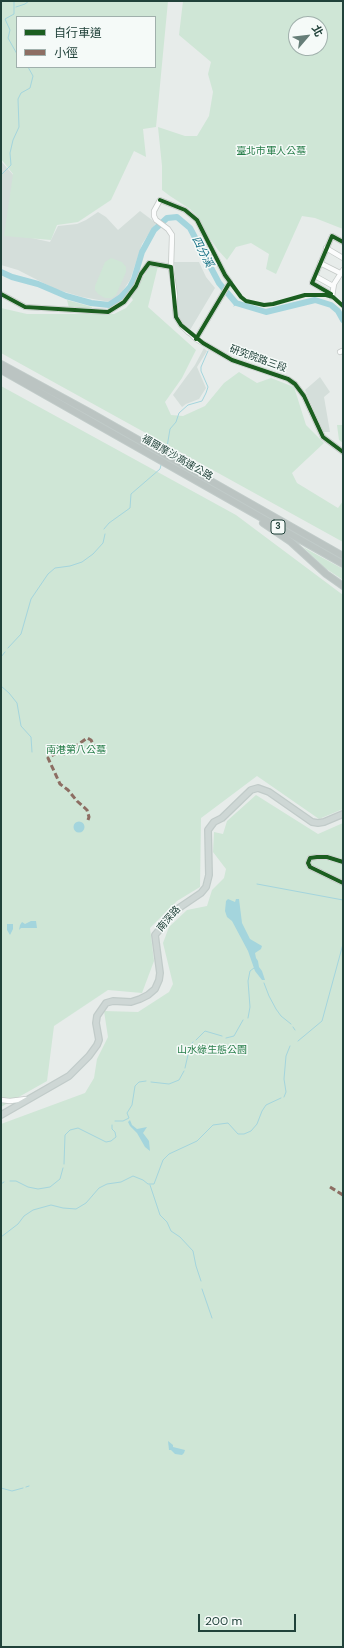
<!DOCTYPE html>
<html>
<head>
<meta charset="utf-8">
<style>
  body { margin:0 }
  #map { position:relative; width:344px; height:1648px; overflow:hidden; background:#e7ecea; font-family:"DM Sans","Noto Sans TC",sans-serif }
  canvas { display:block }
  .frame { position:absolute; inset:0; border:2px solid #21423a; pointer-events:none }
  .legend { position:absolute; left:16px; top:16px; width:140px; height:52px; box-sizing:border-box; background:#f5faf8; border:1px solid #a0b0ac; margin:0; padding:5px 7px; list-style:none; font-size:12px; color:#21423a }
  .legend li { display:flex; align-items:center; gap:8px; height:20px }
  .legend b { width:20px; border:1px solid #a0b0ac }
  .north { position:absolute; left:288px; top:16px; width:40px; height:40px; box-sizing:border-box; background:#f5faf8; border:1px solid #a0b0ac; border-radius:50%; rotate:62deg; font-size:11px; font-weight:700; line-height:16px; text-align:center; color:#21423a }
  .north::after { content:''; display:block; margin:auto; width:14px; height:18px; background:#667e78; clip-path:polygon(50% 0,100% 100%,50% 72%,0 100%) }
  .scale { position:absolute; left:198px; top:1614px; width:98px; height:18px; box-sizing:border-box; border:2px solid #21423a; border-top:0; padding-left:5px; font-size:12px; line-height:14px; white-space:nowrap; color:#21423a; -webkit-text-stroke:3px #f5faf8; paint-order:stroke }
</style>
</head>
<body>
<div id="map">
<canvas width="344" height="1648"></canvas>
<div class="frame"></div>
<ul class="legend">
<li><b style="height:5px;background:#1b5e20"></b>自行車道</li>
<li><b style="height:5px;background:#8d6e63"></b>小徑</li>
</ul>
<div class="north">北</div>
<div class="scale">200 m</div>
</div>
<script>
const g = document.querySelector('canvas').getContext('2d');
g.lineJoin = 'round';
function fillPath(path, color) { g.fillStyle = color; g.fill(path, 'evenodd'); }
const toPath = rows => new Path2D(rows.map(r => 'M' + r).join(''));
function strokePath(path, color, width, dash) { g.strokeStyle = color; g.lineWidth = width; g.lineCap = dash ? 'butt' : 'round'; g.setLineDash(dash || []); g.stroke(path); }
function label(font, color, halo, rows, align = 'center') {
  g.font = font + ' "DM Sans","Noto Sans TC",sans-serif'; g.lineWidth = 3; g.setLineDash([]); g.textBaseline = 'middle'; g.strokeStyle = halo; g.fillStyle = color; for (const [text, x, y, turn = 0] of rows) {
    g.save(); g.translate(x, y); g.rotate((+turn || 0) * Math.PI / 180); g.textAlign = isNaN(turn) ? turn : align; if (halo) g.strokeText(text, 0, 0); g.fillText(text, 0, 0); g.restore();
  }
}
const built = toPath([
  [1,161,15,177,9,233,50,242,58,226,77,224,86,220,98,212,106,217,118,230,140,211,156,223,142,244,130,280,120,295,110,302,82,297,55,289,18,270,1,265],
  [174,262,199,262,206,277,215,288,190,330,183,323,179,316],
  [204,348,207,351,197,367,206,388,199,399,186,404,182,407,173,395,195,365],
  [320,377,330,392,324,397,330,432,324,432,305,390]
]);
const green = toPath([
  [1,1,168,1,156,127,143,129,146,157,134,151,111,200,78,222,57,225,51,240,4,236,13,174,1,159],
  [17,17,155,17,155,67,17,67],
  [183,1,343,1,343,229,315,218,302,216,276,274,266,269,269,254,251,243,236,247,227,260,218,250,208,236,199,218,190,209,170,196,162,190,162,166,158,127,185,136,197,136,209,116,213,92,208,74,211,62,179,35],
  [296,24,320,24,320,48,296,48],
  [111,258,122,262,126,267,126,272,116,295,112,298,105,298,98,294,95,290,95,286,105,262],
  [150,266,158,266,148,307,196,350,182,378,165,402,171,415,183,416,205,406,224,383,239,372,257,383,271,378,294,387,306,425,324,443,292,473,297,483,338,508,343,501,343,542,1,353,1,308,27,314,114,314,126,308,133,300,131,297],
  [67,300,92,307,92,310,69,308],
  [1,386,236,515,343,595,343,809,319,819,257,776,201,818,200,887,177,901,150,928,154,961,142,993,108,990,54,1026,47,1081,1,1107],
  [337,425,343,425,343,443,339,440],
  [303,547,343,569,343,580,325,568],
  [256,795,318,834,343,823,343,1647,1,1647,1,1124,85,1093,94,1078,97,1059,108,1037,104,1011,138,1012,169,992,173,984,163,943,169,927,187,910,207,906,212,890,224,878,226,869,213,852,214,832,223,834,227,821]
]);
const water = toPath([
  '73.5 827a5.5 5.5 0 1 1 11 0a5.5 5.5 0 1 1-11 0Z',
  [228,899,235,902,236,899,239,899,242,923,250,939,262,946,261,949,255,953,256,958,258,961,259,967,262,971,265,980,262,980,255,971,248,951,232,921,227,917,225,911,226,901],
  [31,921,36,921,37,928,21,928,19,930,20,925,22,922,25,924],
  [7,924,13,924,13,929,10,935,7,930],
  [130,1120,132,1125,137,1129,147,1127,143,1133,149,1141,150,1151,145,1147,137,1133,130,1126,128,1122],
  [168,1441,173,1445,173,1447,185,1450,184,1453,182,1455,175,1454,171,1450,169,1450]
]);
const stream = toPath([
  [14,1,14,14,5,19,10,30,8,38,17,54],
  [16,7,25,4,29,1],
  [1,175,11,165,10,153,13,140,19,127,18,99,21,93,30,88,33,76,28,67],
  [234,306,236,303],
  [166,453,170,429,176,422,179,413,188,405,202,401,206,393,208,387,201,371,201,367,208,351],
  [104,529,109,523,130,508,131,494,160,469,161,465],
  [8,648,21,634,31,599,48,574,55,568,70,566,82,562,93,554,103,543,105,534],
  [1,657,5,652],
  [1,686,9,693,17,703,21,726,31,737,32,752],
  [257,884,343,900],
  [264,983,269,996,276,1009,281,1016,291,1024],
  [248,1018,250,1007,248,981,250,971,254,968],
  [293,1027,295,1030],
  [226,1038,234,1036,243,1020],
  [196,1040,205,1031,222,1036],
  [298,1041,322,1021,343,944],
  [185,1068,190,1046,193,1042],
  [151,1082,169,1084,179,1080,184,1071],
  [284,1097,286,1092,284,1079,286,1056,290,1046],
  [115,1121,123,1121,129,1118,127,1113,132,1105,135,1086,139,1082,146,1081],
  [64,1164,65,1135,70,1130,78,1128,106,1142,111,1141,116,1137,115,1132,112,1129,112,1125],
  [10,1181,16,1181,28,1187,38,1189,50,1187,60,1179,63,1168],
  [1,1184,4,1182],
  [150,1185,160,1215,167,1222,171,1231,180,1237,193,1251,196,1266,201,1281],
  [1,1237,18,1224,24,1216,33,1210,51,1205,63,1208,76,1209,86,1203,99,1188,107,1184,121,1182,133,1176,143,1180,148,1184,154,1184,163,1160,169,1154,197,1141,213,1125,228,1123,238,1134,244,1134,251,1131,257,1124,262,1111,266,1105,281,1098],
  [202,1289,212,1318],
  [26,1487,29,1486],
  [1,1488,12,1491,23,1488]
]);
const river = toPath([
  [1,272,12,277,38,284,66,296,91,303,109,305,121,297,130,287,134,279,142,252,154,230,167,218,177,217,190,228,219,283,236,303,266,312,315,300,331,305,338,311,343,320]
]);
const minor = toPath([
  [326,248,343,258],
  [320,263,340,273],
  [315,276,333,286],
  [1,294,25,307,108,312,124,302,136,286,141,274,149,263,171,267],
  [331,294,312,283,332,236,343,242],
  [332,297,334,284,343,270],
  [196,339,230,282,225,275,197,220,185,210,160,200,154,211,154,216,156,220,168,229,172,235,171,269,175,295,175,308,176,317,181,325,188,332,191,334,196,339,203,343,232,360,288,379,295,384,304,396,323,437,343,452],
  [340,352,342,351],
  [343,862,327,857,317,857,310,858,308,863,310,867,343,883],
  [1,1100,10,1101,26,1099]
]);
const major = toPath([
  [1,1115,69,1076,89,1056,97,1045,99,1040,96,1023,97,1016,106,1003,113,1001,131,1002,140,999,148,995,155,989,159,980,160,973,155,935,176,910,201,893,206,887,209,875,208,830,214,822,222,818,251,790,258,788,269,792,312,822,318,823,324,822,343,814]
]);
const highway = toPath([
  [1,364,91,413,343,556],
  [1,370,343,564],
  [263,523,291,542,326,574,343,586]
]);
const quiet = toPath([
  [88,820,89,817,87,810,77,801,68,790,60,784,48,758,58,752,64,754,67,747,76,746,87,738,91,740,95,748,100,751],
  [330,1187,343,1195]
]);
const cycleway = toPath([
  [160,200,185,210,197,220,225,275,241,297,246,301,264,305,273,304,305,295,326,295,333,297,343,306],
  [1,294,25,307,108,312,124,302,136,286,141,274,149,263,171,267,176,317,181,325,203,343,232,360,288,379,295,384,304,396,323,437,343,452],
  [331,294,312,283,332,236,343,242],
  [196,339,230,282],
  [343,862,327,857,317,857,310,858,308,863,310,867,343,883]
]);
const shields = [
  [278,527,14]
];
const shieldNames = [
  ["3",278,527]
];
const parkNames = [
  ["臺北市軍人公墓",271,151],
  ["南港第八公墓",76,750],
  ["山水綠生態公園",212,1050]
];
const streetNames = [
  ["研究院路三段",258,359,20],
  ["福爾摩沙高速公路",177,458,30],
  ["南深路",169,919,-49]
];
const waterNames = [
  ["四分溪",202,252,63]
];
fillPath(built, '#d4deda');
fillPath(green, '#cfe6d6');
fillPath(water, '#a4d5dd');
strokePath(stream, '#a4d5dd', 1);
strokePath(river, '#a4d5dd', 6);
strokePath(minor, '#c4c9c7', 6);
strokePath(major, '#c1cbc9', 8);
strokePath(highway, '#c1cbc9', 8);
strokePath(minor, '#fbfcfc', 4.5);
strokePath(major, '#ced7d5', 5.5);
strokePath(highway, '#bbc4c2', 6);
strokePath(quiet, '#8d6e63', 3, [6, 3]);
strokePath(cycleway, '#1b5e20', 4);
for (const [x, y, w] of shields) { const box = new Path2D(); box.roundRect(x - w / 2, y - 7, w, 14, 3); g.fillStyle = '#f5faf8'; g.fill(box); strokePath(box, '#21423a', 1); }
label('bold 9px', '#21423a', null, shieldNames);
label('10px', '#277d49', '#f5faf8', parkNames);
label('10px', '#21423a', '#f5faf8', streetNames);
label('italic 11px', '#157084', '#f5faf8', waterNames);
</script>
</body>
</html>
